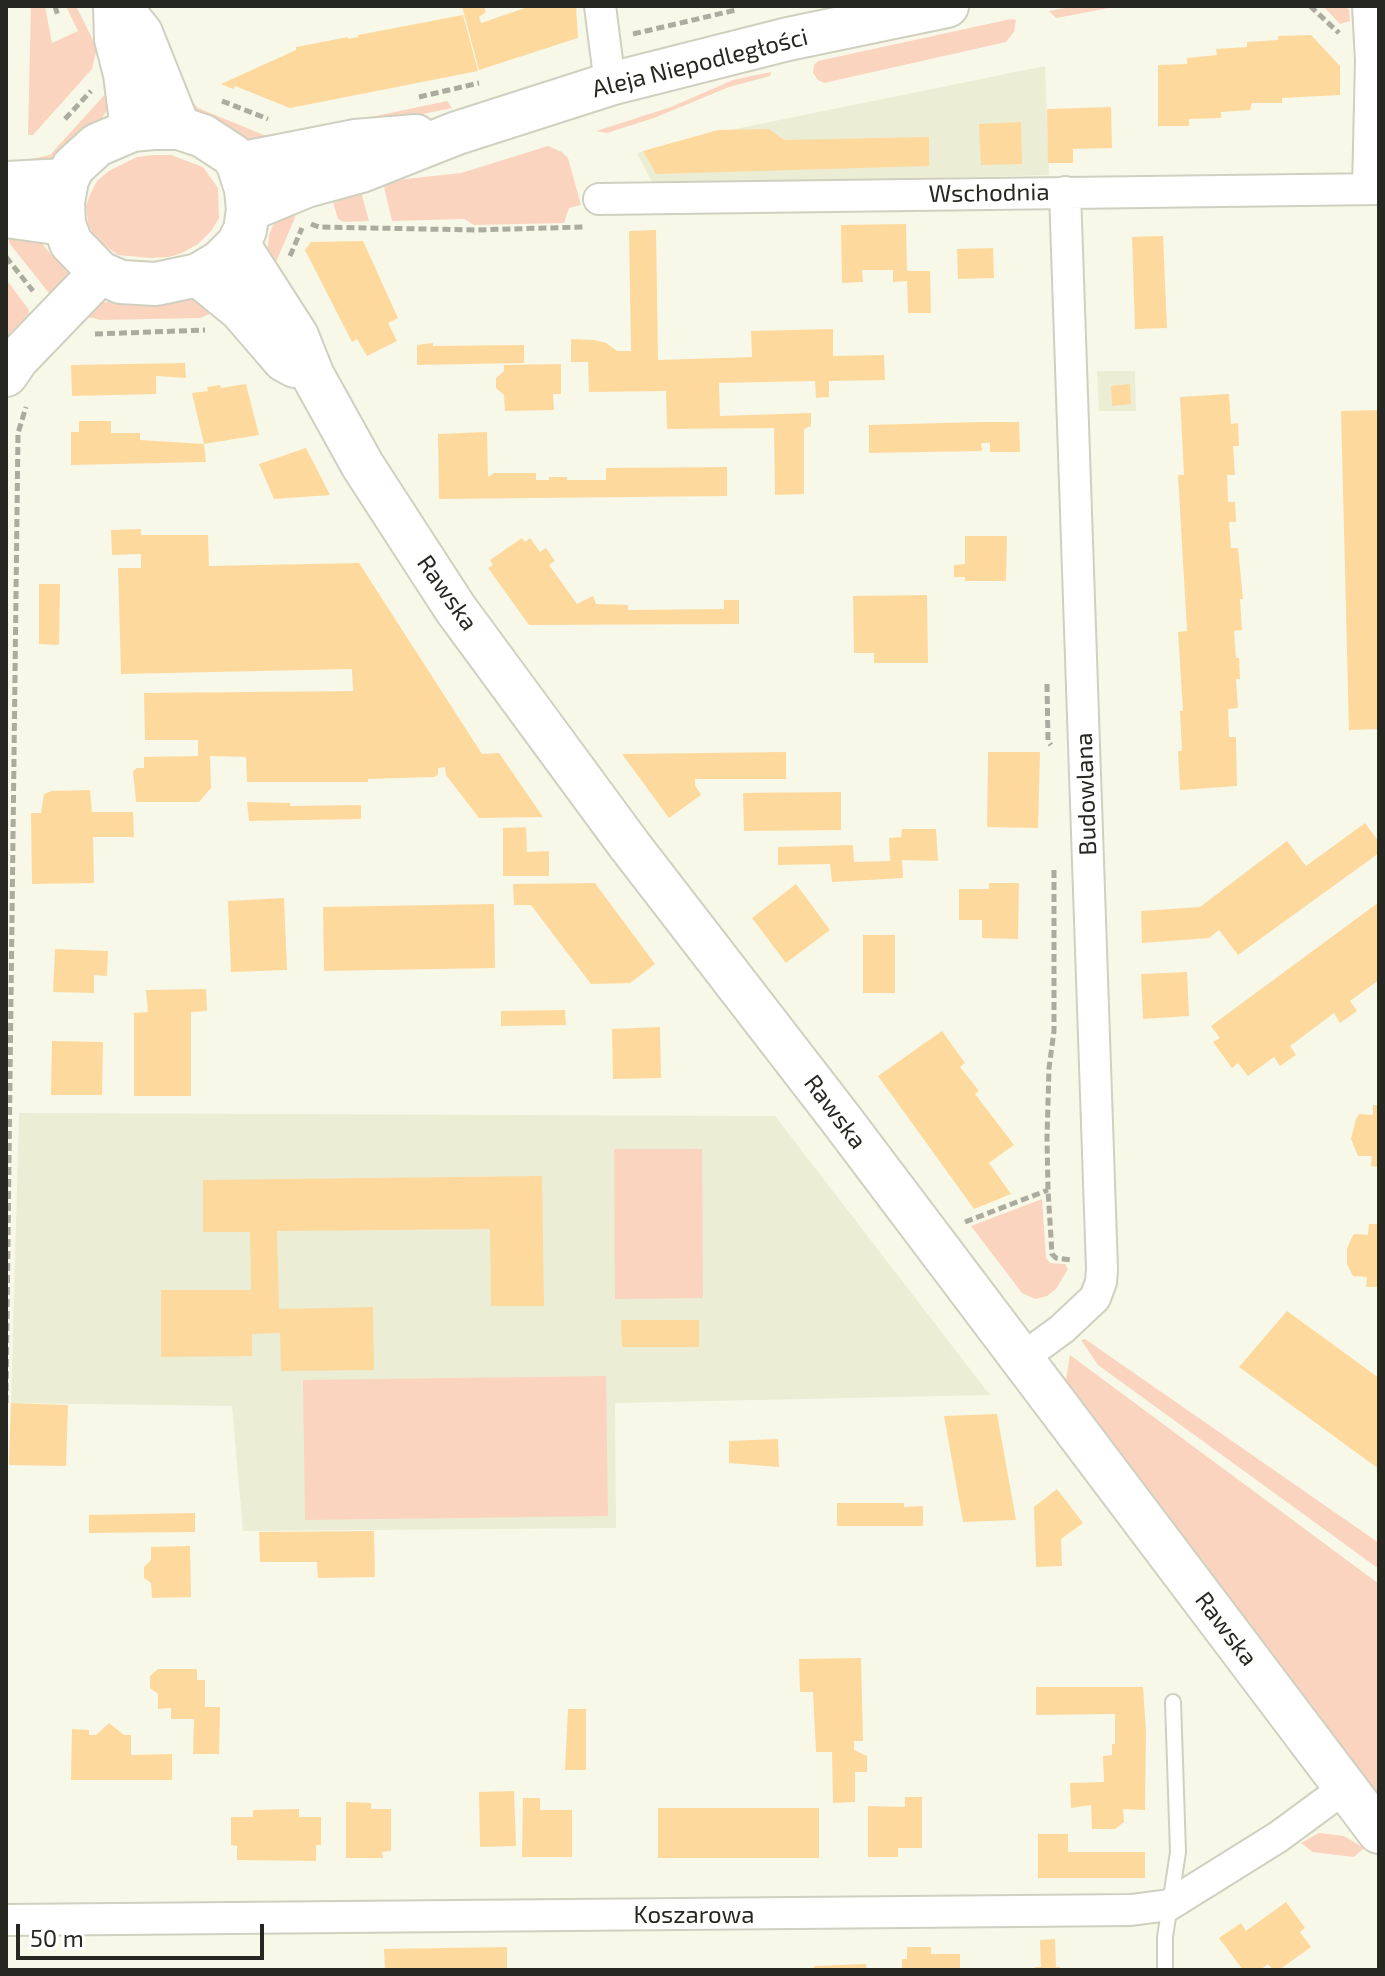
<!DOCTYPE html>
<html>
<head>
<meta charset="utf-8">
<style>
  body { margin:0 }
  #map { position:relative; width:1385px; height:1976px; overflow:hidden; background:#f8f8e8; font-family:"Exo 2",sans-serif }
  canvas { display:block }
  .frame { position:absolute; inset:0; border:8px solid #272721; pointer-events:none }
  .scale { position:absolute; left:16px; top:1924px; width:248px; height:36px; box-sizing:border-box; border:4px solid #272721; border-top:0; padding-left:10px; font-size:24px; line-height:28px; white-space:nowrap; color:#272721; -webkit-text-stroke:6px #fff; paint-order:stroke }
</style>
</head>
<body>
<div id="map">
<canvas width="1385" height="1976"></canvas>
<div class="frame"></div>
<div class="scale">50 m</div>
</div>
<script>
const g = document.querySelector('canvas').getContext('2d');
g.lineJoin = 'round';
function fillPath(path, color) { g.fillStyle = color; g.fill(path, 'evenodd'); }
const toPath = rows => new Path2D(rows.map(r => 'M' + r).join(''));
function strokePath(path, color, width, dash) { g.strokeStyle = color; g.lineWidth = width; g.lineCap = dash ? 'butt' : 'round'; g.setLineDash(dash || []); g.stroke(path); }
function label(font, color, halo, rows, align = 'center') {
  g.font = font + ' "Exo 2",sans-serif'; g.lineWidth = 6; g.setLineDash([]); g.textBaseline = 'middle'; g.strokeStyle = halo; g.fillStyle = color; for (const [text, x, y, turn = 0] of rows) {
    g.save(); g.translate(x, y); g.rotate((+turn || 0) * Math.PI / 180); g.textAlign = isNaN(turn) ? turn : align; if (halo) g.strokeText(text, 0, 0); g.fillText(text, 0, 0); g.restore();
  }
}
const built = toPath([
  [1045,66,1049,175,654,186,637,153,696,137],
  [1097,371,1135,371,1136,411,1099,411],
  [19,1113,775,1116,990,1395,615,1403,616,1528,243,1531,232,1406,11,1403]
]);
const green = toPath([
  [31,6,45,6,52,43,78,31,66,6,76,6,97,48,92,69,33,135,28,135],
  [1075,6,1120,6,1056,18,1049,11],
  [1323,6,1346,6,1349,10,1350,21,1340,24],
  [1011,19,1016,20,1014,32,1006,42,824,83,818,80,813,73,814,65,818,61],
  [771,72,770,76,729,87,654,118,607,133,596,131,671,107,733,80],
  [179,75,191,100,198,108,281,142,257,144,241,139,200,114,194,109],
  [108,91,110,106,101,119,51,160,13,163,50,155],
  [447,101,452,108,316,136,319,128],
  [548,146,562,152,568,158,581,205,569,208,564,223,474,225,464,219,392,221,384,187,387,181,461,173],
  [154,155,171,155,203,167,218,188,219,218,212,230,198,244,182,253,169,257,151,258,118,255,95,238,88,223,86,206,90,195,97,181,109,171,137,157],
  [361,192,369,221,344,222,338,219,331,195],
  [298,206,294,220,272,271,267,253,269,235,273,225,283,214],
  [8,237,36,237,72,278,53,298,10,244],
  [6,279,29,310,28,316,6,340],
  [190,299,219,310,200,318,101,320,80,315,101,303,111,301,140,303],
  [614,1149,702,1149,703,1298,615,1299],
  [1042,1199,1046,1258,1050,1263,1065,1264,1068,1269,1056,1289,1047,1296,1035,1299,1022,1293,971,1226],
  [1085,1339,1379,1543,1379,1569,1098,1365,1081,1340],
  [1070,1355,1379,1584,1379,1805,1067,1387,1066,1379],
  [606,1376,608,1516,305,1520,303,1380],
  [1319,1833,1344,1836,1364,1848,1354,1857,1313,1852,1301,1843]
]);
const building = toPath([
  [462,6,484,6,486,12,479,17,481,23,531,6,576,6,578,38,479,70],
  [463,15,478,71,290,108,235,86,233,89,221,84,296,50,296,47,348,37,348,39,358,37,358,35],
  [1311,35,1340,66,1340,95,1282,98,1282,103,1252,103,1250,110,1221,112,1221,118,1189,119,1189,126,1158,126,1158,65,1187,64,1187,58,1217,55,1216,49,1247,47,1247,42,1278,40,1278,36],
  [1111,107,1112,148,1073,149,1073,163,1048,163,1047,109],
  [1021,122,1022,164,981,165,979,124],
  [769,129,784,140,929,137,929,166,656,174,643,151,718,130],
  [906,224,907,271,930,271,931,313,908,313,907,281,893,282,893,270,862,270,863,282,842,283,841,225],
  [656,230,658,360,752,357,751,331,833,329,833,356,884,355,885,380,829,381,829,397,816,398,815,381,719,383,720,416,811,413,811,426,804,429,804,494,775,495,774,428,667,429,666,391,589,392,588,362,571,362,571,339,594,340,606,343,617,351,631,351,629,231],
  [1163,236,1167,328,1135,329,1132,237],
  [363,241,398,318,388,323,397,341,367,356,357,339,352,342,305,250,311,242],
  [993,248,994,278,958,279,957,249],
  [433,343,433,346,524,345,524,363,417,365,417,345],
  [185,363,186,378,156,376,156,394,72,396,71,365],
  [561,364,561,394,553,394,554,410,505,411,504,395,496,388,496,378,504,371,504,365],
  [246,384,259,435,204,444,206,462,71,465,71,432,79,432,79,421,111,421,111,433,140,433,140,440,204,444,192,393,208,391,207,387,220,385,221,388],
  [1130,384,1131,404,1112,406,1111,386],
  [1229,394,1231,424,1238,423,1239,446,1233,446,1235,475,1227,475,1228,502,1235,502,1236,522,1229,522,1231,548,1238,548,1243,599,1240,599,1242,630,1234,631,1236,658,1239,658,1240,679,1236,679,1238,708,1228,709,1229,737,1236,737,1237,786,1180,790,1178,751,1182,751,1180,711,1183,711,1178,632,1187,631,1178,475,1184,475,1180,397],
  [1379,410,1379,729,1349,730,1341,411],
  [981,422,1019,422,1020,452,990,452,990,443,981,443,982,451,869,453,869,425],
  [487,432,488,477,494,473,536,473,536,480,549,480,549,477,567,477,567,480,606,480,606,468,727,467,727,496,439,499,438,434],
  [306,448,330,495,274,499,259,464],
  [141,529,141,535,208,535,209,566,359,563,482,754,499,753,543,817,479,818,446,775,445,767,438,768,438,775,434,777,368,779,368,782,247,782,246,757,210,756,211,788,199,802,136,802,133,771,137,768,144,768,144,757,198,756,198,740,145,740,144,693,353,691,352,669,121,674,118,568,141,568,141,554,112,555,111,530],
  [965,536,1007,536,1006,581,965,581,965,577,954,577,954,565,965,564],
  [522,538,525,542,530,538,540,552,546,548,555,561,549,565,577,604,593,596,596,604,628,605,628,610,724,609,724,600,739,600,739,624,529,625,488,568,493,565,490,560],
  [39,584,60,584,59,645,39,644],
  [927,595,928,663,874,663,874,653,854,653,853,596],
  [786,752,786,779,695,779,695,785,701,795,669,818,622,754],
  [988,752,1040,752,1038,828,987,827],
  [90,790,92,812,133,812,134,837,93,837,94,883,32,884,31,813,41,813,44,794,52,791],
  [841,792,841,830,744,831,743,793],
  [247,802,290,803,290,806,361,805,361,819,249,821],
  [1365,823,1379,842,1379,853,1238,955,1219,930,1209,938,1142,943,1141,911,1200,907,1287,841,1306,866],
  [526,827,527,852,549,851,549,876,503,876,503,828],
  [902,829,936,829,938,861,902,860,903,878,832,882,830,864,778,865,778,847,853,845,854,862,890,861,889,838,901,837],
  [595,883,655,964,630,983,591,984,531,905,514,905,513,884],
  [989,883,1019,883,1018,939,982,938,982,920,959,920,959,889,989,889],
  [796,884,830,930,786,963,752,918],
  [284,898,287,970,231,972,228,901],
  [1379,902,1379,980,1350,1001,1357,1011,1340,1023,1334,1013,1290,1046,1296,1055,1280,1066,1274,1057,1248,1076,1238,1063,1232,1068,1213,1042,1220,1038,1211,1026],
  [494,904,495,968,324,971,323,907],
  [863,935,895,935,895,993,863,993],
  [55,949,108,951,107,976,94,975,94,993,53,992],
  [1187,972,1189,1016,1143,1019,1141,974],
  [206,989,207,1011,191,1012,191,1096,134,1096,134,1013,148,1012,146,990],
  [565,1010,566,1025,501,1026,501,1011],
  [660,1027,661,1078,613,1079,612,1029],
  [942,1031,965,1063,960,1067,979,1091,975,1094,1014,1145,989,1163,1011,1194,974,1209,878,1076],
  [52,1041,103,1042,102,1095,51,1095],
  [1373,1105,1379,1105,1379,1167,1371,1166,1372,1156,1358,1156,1351,1139,1356,1119,1359,1114,1373,1115],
  [542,1176,544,1306,491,1306,490,1229,277,1231,279,1309,373,1307,374,1370,281,1371,280,1333,252,1334,252,1356,161,1357,161,1290,251,1290,250,1232,203,1232,203,1180],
  [1369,1224,1379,1224,1379,1287,1366,1287,1367,1277,1353,1276,1347,1264,1347,1249,1351,1239,1354,1234,1368,1235],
  [1287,1311,1379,1378,1379,1469,1239,1367],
  [621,1320,699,1320,699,1347,622,1347],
  [11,1403,68,1405,66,1466,9,1465],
  [997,1414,1016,1520,963,1522,944,1416],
  [778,1439,779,1467,729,1463,729,1441],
  [1057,1489,1083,1523,1061,1539,1062,1566,1036,1567,1034,1507],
  [837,1503,904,1503,904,1507,923,1506,923,1526,837,1526],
  [195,1513,195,1532,89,1533,89,1515],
  [374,1531,375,1577,318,1578,317,1562,260,1562,259,1532],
  [190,1546,191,1597,152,1598,151,1583,144,1578,144,1567,151,1560,151,1547],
  [861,1658,863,1741,854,1741,854,1750,867,1756,867,1772,855,1772,855,1802,833,1803,832,1752,816,1752,813,1692,800,1692,799,1659],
  [158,1669,197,1669,197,1680,205,1680,205,1707,220,1707,219,1754,193,1754,194,1719,171,1719,171,1708,158,1709,158,1694,150,1688,150,1676],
  [1036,1687,1143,1687,1146,1731,1145,1810,1123,1809,1124,1822,1115,1829,1092,1829,1091,1805,1071,1808,1070,1783,1104,1782,1103,1756,1112,1755,1112,1744,1115,1744,1115,1714,1036,1715],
  [568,1709,586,1709,586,1770,565,1770],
  [109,1723,124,1735,131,1735,131,1755,172,1754,172,1780,71,1780,72,1729,89,1730,89,1735,96,1735],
  [514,1791,516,1846,480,1847,479,1792],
  [905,1797,922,1797,922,1848,898,1848,898,1857,868,1857,868,1806,905,1807],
  [523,1798,540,1798,540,1810,572,1810,572,1857,522,1857],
  [346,1802,371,1803,371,1809,391,1809,391,1851,382,1852,383,1858,346,1858],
  [658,1808,819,1808,819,1858,658,1858],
  [299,1809,299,1817,321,1817,321,1845,316,1845,316,1861,237,1860,237,1846,231,1845,231,1817,253,1817,253,1810],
  [1038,1834,1068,1834,1068,1852,1145,1852,1145,1878,1038,1878],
  [1286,1902,1305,1928,1300,1932,1311,1947,1279,1970,1273,1970,1268,1964,1260,1970,1243,1970,1219,1938,1241,1923,1246,1931],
  [1055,1939,1056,1967,1060,1967,1060,1970,1035,1970,1035,1967,1041,1967,1040,1940],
  [507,1947,507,1970,385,1970,384,1949],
  [907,1947,931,1947,931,1954,960,1954,960,1970,902,1970,902,1959,907,1959],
  [866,1964,867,1970,815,1970,814,1966]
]);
const path = toPath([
  [55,6,58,16],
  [1310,6,1339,33],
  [633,34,736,10],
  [419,97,479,83],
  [222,101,268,119],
  [65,119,91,91],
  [311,224,319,227,475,230,584,227],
  [290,256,302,228],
  [6,257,33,291],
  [95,334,205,330],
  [1047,684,1048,741,1051,745],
  [1054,870,1054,1031,1049,1068,1047,1138,1048,1190,1052,1254,1056,1258,1071,1260],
  [965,1222,1048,1190],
  [6,1403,18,433,26,407]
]);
const lane = toPath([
  [1165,1970,1165,1937,1178,1852,1173,1702]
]);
const street = toPath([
  [600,6,610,84],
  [1368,189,1371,60,1368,6],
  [599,199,1379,189],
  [1021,1359,1062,1329,1095,1298,1101,1282,1102,1269,1065,192],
  [6,1920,1131,1910,1169,1905,1278,1837,1346,1787]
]);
const secondary = toPath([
  [115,6,116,39,125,74,132,130],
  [119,6,141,33,179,128],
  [153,128,179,128,203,136,232,155,238,164,246,189,248,210,245,230,238,244,220,262,198,275,156,284,121,282,100,273,71,243,64,224,63,202,67,180,73,167,97,145,132,130,153,128],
  [238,164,355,141,416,136],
  [6,183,67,180],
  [248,210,306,186,361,171,457,133,610,84,788,39,947,6],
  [6,216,64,224],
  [238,244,297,336,313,376,363,466,455,608,630,846,840,1118,1379,1832],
  [198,275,241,310,284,360,295,366],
  [6,375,17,359,100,273]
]);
const streetNames = [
  ["Aleja Niepodległości",700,63,-14],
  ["Wschodnia",989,193,-1],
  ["Rawska",447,593,55],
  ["Budowlana",1086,794,-92],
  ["Rawska",835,1112,53],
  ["Rawska",1226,1629,53],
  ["Koszarowa",694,1915]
];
fillPath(built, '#ecedd5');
fillPath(green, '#fbd4bf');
fillPath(building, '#fed99e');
strokePath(lane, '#d0d0c0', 18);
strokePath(street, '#d0d0c0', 34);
strokePath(secondary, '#d0d0c0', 46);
strokePath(path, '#abab9f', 5, [8, 4]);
strokePath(lane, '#fff', 14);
strokePath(street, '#fff', 30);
strokePath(secondary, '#fff', 42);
label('24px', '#272721', '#fff', streetNames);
</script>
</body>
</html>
